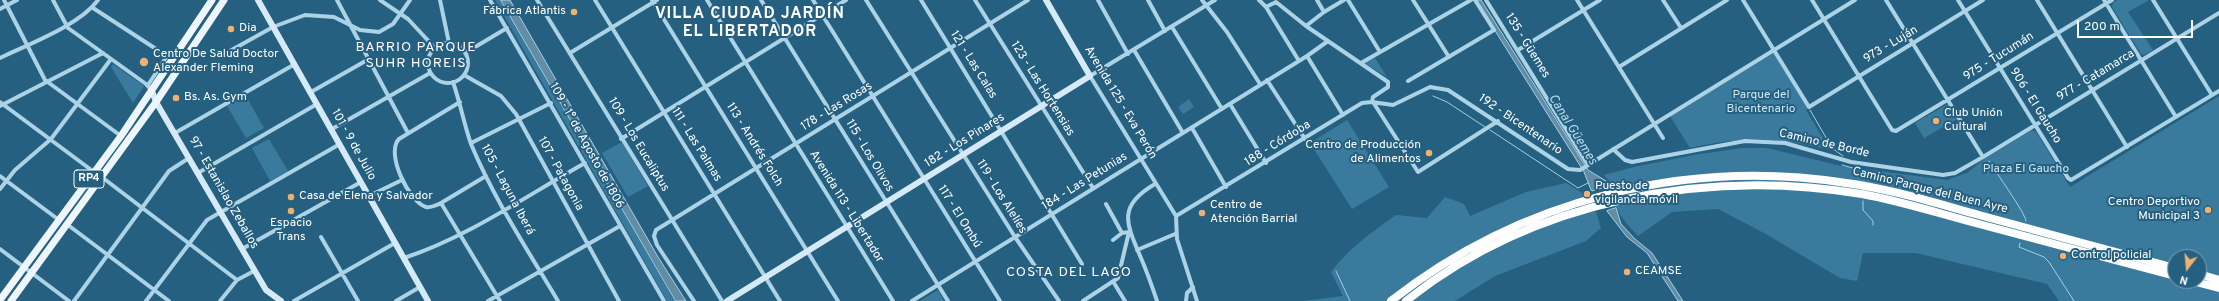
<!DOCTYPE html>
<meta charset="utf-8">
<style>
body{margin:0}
#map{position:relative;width:2219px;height:301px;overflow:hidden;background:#256080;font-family:Overpass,sans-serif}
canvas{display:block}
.north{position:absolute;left:2167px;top:249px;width:40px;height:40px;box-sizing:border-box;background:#256080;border:1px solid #7ca0b3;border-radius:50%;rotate:196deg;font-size:11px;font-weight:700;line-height:16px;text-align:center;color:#fff}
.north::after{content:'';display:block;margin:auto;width:14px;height:18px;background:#f0b070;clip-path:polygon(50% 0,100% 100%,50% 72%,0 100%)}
.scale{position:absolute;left:2077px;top:20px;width:116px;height:18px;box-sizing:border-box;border:2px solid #fff;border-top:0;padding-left:5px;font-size:12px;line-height:14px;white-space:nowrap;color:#fff;-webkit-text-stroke:3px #256080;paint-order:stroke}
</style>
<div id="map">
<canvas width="2219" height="301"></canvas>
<div class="north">N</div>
<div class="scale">200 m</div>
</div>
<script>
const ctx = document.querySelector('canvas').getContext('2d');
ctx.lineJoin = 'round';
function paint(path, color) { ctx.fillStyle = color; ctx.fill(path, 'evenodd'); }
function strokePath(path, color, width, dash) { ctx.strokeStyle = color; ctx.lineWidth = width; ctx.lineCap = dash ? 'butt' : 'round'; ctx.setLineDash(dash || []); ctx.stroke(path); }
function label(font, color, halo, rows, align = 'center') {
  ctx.font = font + ' Overpass,sans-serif'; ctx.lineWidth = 4; ctx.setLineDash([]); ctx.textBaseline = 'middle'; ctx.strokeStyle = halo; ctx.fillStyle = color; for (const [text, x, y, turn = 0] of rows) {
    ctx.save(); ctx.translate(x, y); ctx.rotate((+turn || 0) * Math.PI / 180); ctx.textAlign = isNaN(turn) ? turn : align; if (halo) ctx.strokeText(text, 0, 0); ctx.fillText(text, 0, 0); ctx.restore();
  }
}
paint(new Path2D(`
 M495,0H500L512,18L675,301H667Z
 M2117,0H2149L2128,12L2153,50L2144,55L2141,54L2112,7L2113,3Z
 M1774,53L1808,108L1806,110L1830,150C1774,137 1745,136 1690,148L1670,116Z
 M1375,58L1387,77L1364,63Z
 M113,64L144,86L133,103L111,67Z
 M246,96L264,128L246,138L227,106Z
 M2219,96V301H2059L2047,284L1916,253H1863L1857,281L1840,278L1764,233L1718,209L1672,212L1638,236C1625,222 1608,204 1612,184L1604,175L1634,167L1694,155L1742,148H1767L1841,166L1947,180L1967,173L1984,159L2032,130L2037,133L2070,187ZM2175,257H2199V281H2175Z
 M1189,99L1194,107L1183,114L1178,107Z
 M1948,104L1957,119L1924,138L1915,123Z
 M1347,120L1389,187L1352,209L1310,143Z
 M269,139L288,171L270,181L252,148Z
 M622,142L648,186L628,197L602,153Z
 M1566,183L1592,199L1601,228L1586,241L1495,276L1455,301H1302L1343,296L1331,272C1349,248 1372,232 1396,215L1427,218L1445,197L1464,204L1470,216L1526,192Z
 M938,290L944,301H920Z`), '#3a7b9d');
const water = new Path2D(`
 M501,0H510L658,257L686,301H676Z
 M1476,0H1481L1588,170L1611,184L1610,186L1592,191L1591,190L1584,172Z
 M1616,208L1621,224L1635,239L1652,253L1683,301H1678L1647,253L1627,237L1607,211Z`);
paint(water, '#648ca2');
strokePath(water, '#a0d0e7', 1);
strokePath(new Path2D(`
 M1433,96L1447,102L1485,127
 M1810,110L1832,148L1843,156
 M1490,130L1578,188L1588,183
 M1989,161C1995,171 2026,214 2026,221
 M1842,165L1860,170L1867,179
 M1863,201V210L1873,221V225
 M2020,243L2019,247L2044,257L2049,262L2074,301
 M1336,271L1350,301`), '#a0d0e7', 1);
strokePath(new Path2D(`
 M4,0L45,80L121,136
 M53,0L68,28L146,84L152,91
 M337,0L408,133
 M380,0L408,19L435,48
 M440,0L449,43
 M490,0L664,301
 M537,0L722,301
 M595,0L780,301
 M652,0L838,301
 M707,0L893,301
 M761,0L948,301
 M813,0L1000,301
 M866,0L1015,237L1059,301
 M921,0L1082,264
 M975,0L1093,188
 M1098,0L1128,54
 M1148,0L1165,31
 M1202,0L1227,32L1260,84
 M1259,0L1266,7L1299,61
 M1317,0L1324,12
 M1348,0L1380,52
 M1413,0L1449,57
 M1486,0L1588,165
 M1577,0L1663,138
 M1663,0L1681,28
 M1743,0L1809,107L1983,0
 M1812,0L1892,130L1896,131L2112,0
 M1886,0L1983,157
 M1958,0L2068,178L2071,180L2219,91
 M2037,0L2127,147
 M2104,0L2176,117
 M2153,0L2212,95
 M1266,7L1276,2L1306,26L1388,82V87L1373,97L1372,102
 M93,8L173,60
 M0,9L17,0
 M1306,26L1324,12L1344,0
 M1172,27L1222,109
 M428 63a20 20 0 1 1 40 0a20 20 0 1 1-40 0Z
 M1134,50L1183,133
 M1518,50L1600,0
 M228,52L273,27L305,15L334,17L360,30L379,32L393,24L410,0
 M465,53L507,28
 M570,53L657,0
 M1307,56L1343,115
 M0,58C29,44 80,25 98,0
 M1361,63L1471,0
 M1619,67L1727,0
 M464,75L501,96L516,114L619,301
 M1267,80L1305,139
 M1408,81L1494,30L1475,0
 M453,82C460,102 464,124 471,144C494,199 527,249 558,301
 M148,85L167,56
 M311,92L369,59
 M0,102L94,172
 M460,102L399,139C385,153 409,202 426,207C431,208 437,205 441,203L500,301
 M1373,102L1418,172L1498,121
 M1230,104L1266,163
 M0,106L103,53
 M1192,128L1226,187
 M332,129L430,73
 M175,133L295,64
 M621,139L846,0
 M471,143L551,103
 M1613,149L1625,160L1632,162L1745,141L1785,143L1851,162L1943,175L1955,173L1983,157L2219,13
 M198,173L317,104
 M0,176L59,220
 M103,178L237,280
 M1155,184C1117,206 1126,223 1141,258C1147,272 1152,286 1157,301
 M0,189L15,170L51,139L111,59
 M369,196L402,180
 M441,203L486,176
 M1106,204L1122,233L1129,232
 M1176,216L1362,103L1372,102L1393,105L1430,87L1448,90L1568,169L1580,170L1855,0
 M1176,216L1090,76L1215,0
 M1176,216L1177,239L1197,301
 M68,225L169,301
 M321,237L358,301
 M1113,240L1122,233
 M0,249L69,301
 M242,249L361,182
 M1137,250L1175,234
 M404,258C468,237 526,196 585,163
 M1114,283L1125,301
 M74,301L169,171L189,158
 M146,301L207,220L340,144
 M220,301L237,280L254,271
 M294,301L395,243
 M396,301L420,287
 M488,301L620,226
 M694,301L657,245L654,236L656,230L1028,0
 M912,301L1307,56L1328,41
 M1083,301L1118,278L1129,232
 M1186,301L1187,293L1193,287`), '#acd2e6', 4);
strokePath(new Path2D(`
 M258,0L428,301
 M152,91L156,102L266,290L281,301
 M727,301L1090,76L1046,0`), '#d5eaf6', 6);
strokePath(new Path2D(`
 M0,300L121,136L212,0
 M11,301L156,102L224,0`), '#edf6fd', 7);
strokePath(new Path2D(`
 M2199,274L2219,280
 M2192,281L2219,288
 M1391,301C1519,200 1685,158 1846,183C1891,189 1935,203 1979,215C2044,233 2110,250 2175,268
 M1406,301C1532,200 1705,168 1862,194C1901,201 1941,214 1979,224C2045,242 2110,259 2175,276`), '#fff', 8);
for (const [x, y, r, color] of [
 [574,12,4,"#f0b070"],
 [231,29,4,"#f0b070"],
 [144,62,5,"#f0b070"],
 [176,98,4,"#f0b070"],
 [1936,121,4,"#f0b070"],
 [1429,153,4,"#f0b070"],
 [1587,194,4,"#f0b070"],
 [291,197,4,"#f0b070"],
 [2208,210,4,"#f0b070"],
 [291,211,4,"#f0b070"],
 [1202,213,4,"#f0b070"],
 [2063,256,4,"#f0b070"],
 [1627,272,4,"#f0b070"]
]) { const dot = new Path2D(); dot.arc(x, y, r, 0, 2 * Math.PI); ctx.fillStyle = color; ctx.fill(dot); strokePath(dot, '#256080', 1.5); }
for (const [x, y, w] of [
 [89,179,30]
]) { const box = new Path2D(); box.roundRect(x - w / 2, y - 9, w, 18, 3); ctx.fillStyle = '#256080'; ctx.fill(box); strokePath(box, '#fff', 1); }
label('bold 11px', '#fff', null, [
 ["RP4",89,179]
]);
label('12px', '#fff', '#256080', [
 ["Fábrica Atlantis",566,12,"right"],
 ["Dia",239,29],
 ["Centro De Salud Doctor",153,55],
 ["Alexander Fleming",153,69],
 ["Bs. As. Gym",184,98],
 ["Club Unión",1944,114],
 ["Cultural",1944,128],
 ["Centro de Producción",1421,146,"right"],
 ["de Alimentos",1421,160,"right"],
 ["Puesto de",1595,187],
 ["vigilancia móvil",1595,201],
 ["Casa de Elena y Salvador",299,197],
 ["Centro Deportivo",2200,203,"right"],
 ["Municipal 3",2200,217,"right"],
 ["Centro de",1210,206],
 ["Atención Barrial",1210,220],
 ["Espacio",291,224,"center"],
 ["Trans",291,238,"center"],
 ["Control policial",2071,256],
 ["CEAMSE",1635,272]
], 'left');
label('12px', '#fff', '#256080', [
 ["973 - Luján",1891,45,-31],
 ["135 - Güemes",1527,46,58],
 ["975 - Tucumán",1999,57,-32],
 ["121 - Las Calas",973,65,58],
 ["977 - Catamarca",2096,76,-31],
 ["123 - Las Hortensias",1042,89,58],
 ["Avenida 125 - Eva Perón",1120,103,59],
 ["906 - El Gaucho",2035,106,58],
 ["178 - Las Rosas",837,107,-32],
 ["192 - Bicentenario",1520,125,34],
 ["182 - Los Pinares",965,141,-32],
 ["188 - Córdoba",1278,144,-32],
 ["Camino de Borde",1824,144,13],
 ["101 - 9 de Julio",353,145,61],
 ["109 - Los Eucaliptus",638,145,59],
 ["111 - Las Palmas",696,145,58],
 ["113 - Andrés Folch",754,145,58],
 ["109 - 1° de Agosto de 1806",586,146,61],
 ["115 - Los Olivos",869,156,59],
 ["107 - Patagonia",560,174,61],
 ["184 - Las Petunias",1085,182,-32],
 ["105 - Laguna Iberá",507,190,62],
 ["Camino Parque del Buen Ayre",1930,191,14],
 ["97 - Estanislao Zeballos",223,193,60],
 ["119 - Los Alelíes",1001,197,58],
 ["Avenida 113 - Libertador",846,207,58],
 ["117 - El Ombú",959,217,58]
]);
label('12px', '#cfe8f5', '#256080', [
 ["Parque del",1761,96],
 ["Bicentenario",1761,110],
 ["Plaza El Gaucho",2026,170]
]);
label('italic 13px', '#b7dbee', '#256080', [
 ["Canal Güemes",1572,130,58]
]);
ctx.letterSpacing = '1px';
label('14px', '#fff', '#256080', [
 ["BARRIO PARQUE",416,48],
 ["SUHR HOREIS",416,64],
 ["COSTA DEL LAGO",1069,273]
]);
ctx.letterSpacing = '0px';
ctx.letterSpacing = '1px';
label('bold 16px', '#fff', '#256080', [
 ["VILLA CIUDAD JARDÍN",750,15],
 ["EL LIBERTADOR",750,33]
]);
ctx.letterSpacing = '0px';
</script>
